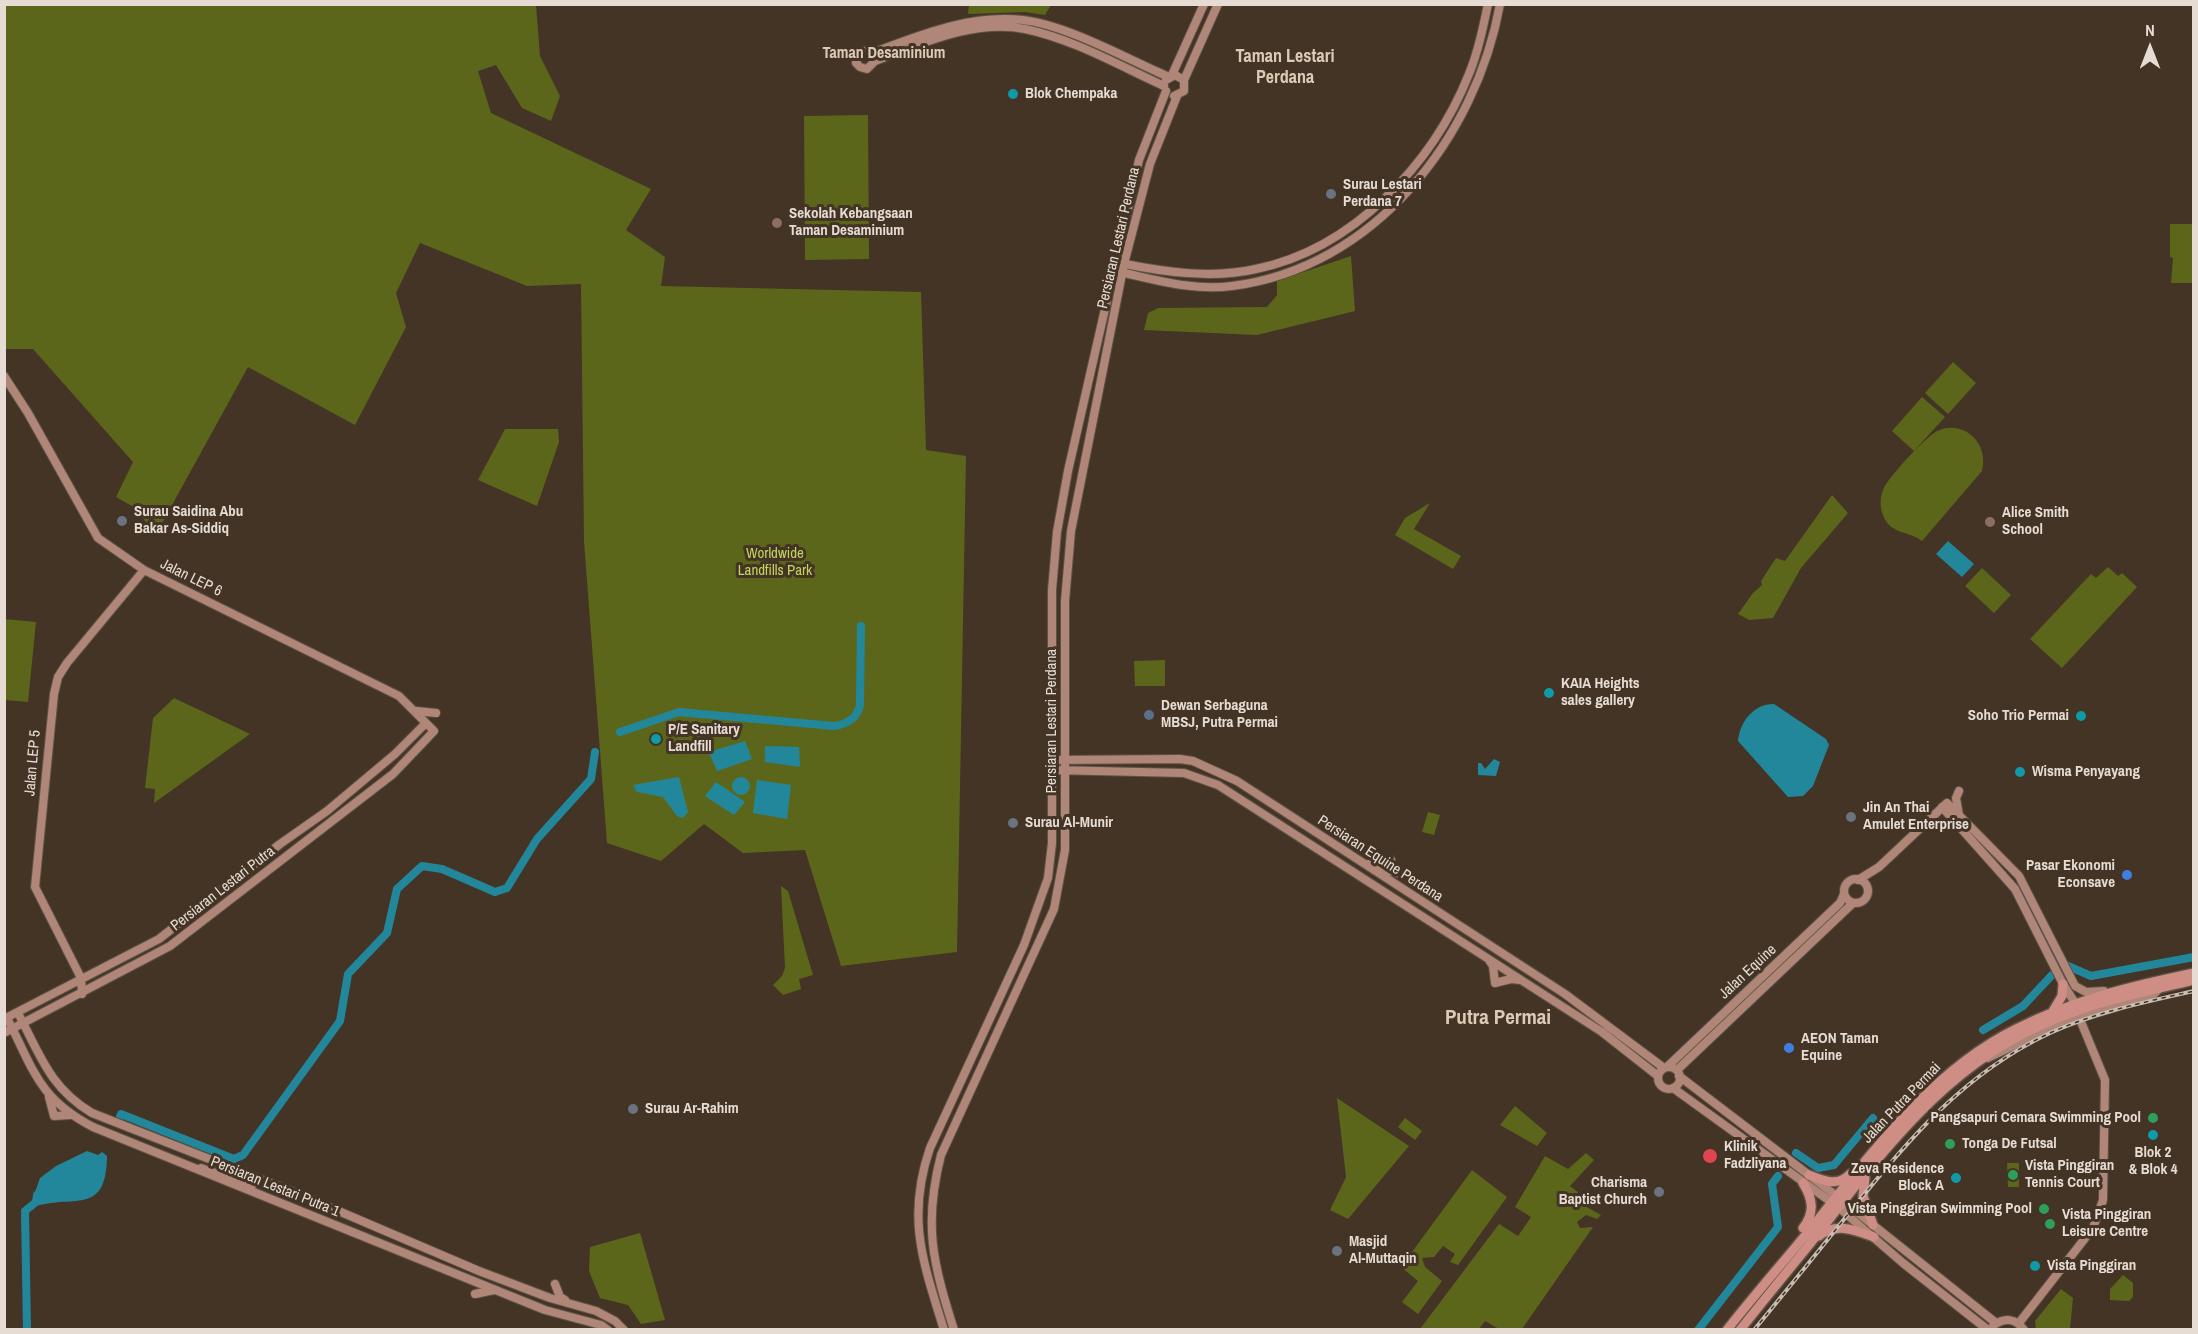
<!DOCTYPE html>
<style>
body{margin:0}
#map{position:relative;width:2198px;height:1334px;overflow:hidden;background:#433425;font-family:"Archivo Narrow",sans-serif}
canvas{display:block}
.frame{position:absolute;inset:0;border:6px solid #e6dcd3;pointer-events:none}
.north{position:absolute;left:2120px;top:18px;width:60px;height:60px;-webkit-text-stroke:4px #433425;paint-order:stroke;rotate:0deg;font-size:16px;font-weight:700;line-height:24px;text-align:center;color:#e6dcd3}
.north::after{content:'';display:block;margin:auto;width:21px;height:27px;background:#e6dcd3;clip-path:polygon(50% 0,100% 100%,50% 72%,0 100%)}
</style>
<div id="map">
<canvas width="2198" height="1334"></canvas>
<div class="frame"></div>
<div class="north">N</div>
</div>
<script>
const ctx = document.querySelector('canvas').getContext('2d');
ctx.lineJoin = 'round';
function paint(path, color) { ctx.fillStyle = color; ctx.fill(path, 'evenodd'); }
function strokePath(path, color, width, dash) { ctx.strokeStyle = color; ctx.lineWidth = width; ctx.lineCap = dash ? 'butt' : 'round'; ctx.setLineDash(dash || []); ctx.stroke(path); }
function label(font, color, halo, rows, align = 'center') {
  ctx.font = font + ' "Archivo Narrow",sans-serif'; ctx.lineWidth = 6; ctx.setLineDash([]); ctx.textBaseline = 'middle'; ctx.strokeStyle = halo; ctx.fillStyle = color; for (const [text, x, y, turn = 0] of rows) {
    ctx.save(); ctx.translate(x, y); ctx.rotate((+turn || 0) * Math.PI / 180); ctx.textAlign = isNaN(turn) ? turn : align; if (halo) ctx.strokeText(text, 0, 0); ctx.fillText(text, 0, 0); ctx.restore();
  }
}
paint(new Path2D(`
 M4,5H536L540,56L560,96L551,121L522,108L496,65L478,71L491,113L651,189L626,230L665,257L661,286L921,292L926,450L966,456L957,952L841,966L805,850L743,853L704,824L661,861L607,843L584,541L581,284L527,286L420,243L396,293L406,327L355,425L248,367L155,536L137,509L116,497L133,462L33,349H5Z
 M969,5V4L1051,5L1045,15L1025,12L968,14Z
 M868,115L869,259L805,260L804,116Z
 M2170,224H2193V283H2171L2173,258L2170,257Z
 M1351,256L1355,311L1257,335L1144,330L1148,313L1158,308L1267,307L1277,295V281Z
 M1953,362L1976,383L1948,414L1925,393Z
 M1922,397L1945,417L1914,451L1892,431Z
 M1955,428C1976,431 1987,451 1982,471L1922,541C1911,532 1894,534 1886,521C1880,512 1879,500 1883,490C1888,477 1925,438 1937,431C1943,428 1949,427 1955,428Z
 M505,429H558L559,442L537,506L478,480Z
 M1832,495L1848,513L1801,568L1773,618L1749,620L1738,614L1753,593L1762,585L1761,581L1776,558L1785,561Z
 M1430,503L1414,529L1461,556L1453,569L1395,535L1405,518Z
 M2108,567L2118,576L2122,573L2137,587L2062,668L2030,639L2091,574L2096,578Z
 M1982,568L2011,595L1994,613L1965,586Z
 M4,619L36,622L28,702L5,700Z
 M1165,660V686H1135L1134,661Z
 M174,698L250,734L154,803L155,789L145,788L153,718Z
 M1428,812L1440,815L1434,835L1422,832Z
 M781,886L788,891L813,975L799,979L801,989L783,995L773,985L782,976L785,968Z
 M1337,1098L1409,1146L1348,1219L1330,1210L1346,1177Z
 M1515,1106L1547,1133L1537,1146L1500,1125Z
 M1405,1118L1422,1131L1415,1140L1398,1127Z
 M1586,1153L1594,1160L1570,1186L1578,1192L1574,1200L1601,1215L1597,1219L1586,1215L1577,1222L1580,1228L1593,1227L1522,1329H1499L1485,1321L1479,1329H1420L1499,1224L1518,1236L1531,1217L1515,1207L1545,1156L1568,1169Z
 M2007,1163H2019V1187H2008Z
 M1472,1170L1507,1197L1458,1265L1450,1262L1455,1254L1443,1246L1434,1257L1422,1258L1425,1267L1442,1281L1418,1314L1402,1302L1418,1281L1401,1267Z
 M640,1233L665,1320L641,1324L628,1305L600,1298L589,1271L590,1247Z
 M2123,1275L2133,1283V1297L2129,1301L2110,1300V1289Z
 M2061,1289L2073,1298L2070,1329H2036L2035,1321Z`), '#5c661b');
paint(new Path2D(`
 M1948,541L1974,564L1962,577L1936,554Z
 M1774,704L1826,739L1829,745L1813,786L1803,796L1788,797L1738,741C1740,722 1753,704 1774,704Z
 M745,741L752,759L717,771L709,752Z
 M765,746L799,747L800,767L765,762Z
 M1494,759L1500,762L1496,776L1478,775V763H1481L1485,769Z
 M732 786a9 9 0 1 1 18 0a9 9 0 1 1-18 0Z
 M679,777L688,812L683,818L677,816L663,797L637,792L633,785Z
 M757,780L791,785L787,819L753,813Z
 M716,782L745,802L734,815L705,796Z
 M87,1151L98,1155L102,1152L107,1156C106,1215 77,1195 36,1206L32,1201L40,1178L56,1166Z`), '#23879c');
strokePath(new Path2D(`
 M620,732L679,712L834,726C847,724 857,719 860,705L861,626
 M2068,966L2091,976L2194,957
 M1983,1030L2023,1006L2052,975
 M120,1117L121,1114L234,1159L243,1155L340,1021L348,974L387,933L397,889L422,866L442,869L495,892L507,888L537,839L591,779L595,752
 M1796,1153L1818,1168L1834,1165L1873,1118
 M27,1330L25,1211L36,1202L37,1195
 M1698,1330L1778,1227L1772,1184L1778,1176`), '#23879c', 8);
const secondary = new Path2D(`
 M872,53C920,35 970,14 1023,20C1067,25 1127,59 1169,77
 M872,53L864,51L859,53L856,63L860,67L867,69L875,61
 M875,61C921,44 974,19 1025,29C1073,39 1120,66 1164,86
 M1172,75L1204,4
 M1166,80L1175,75L1184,80
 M1174,96L1184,91V80L1218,4
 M1120,263C1164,272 1212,279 1256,269C1353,249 1433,164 1469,74C1478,52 1483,28 1488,4
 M1120,272C1157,280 1193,291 1232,286C1374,268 1476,138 1500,4
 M4,376L28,413L98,538L144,570L399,696L434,731L393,774L170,946L4,1033
 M416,711L436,713
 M1052,760L1180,759L1193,761L1237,781L1565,994L1664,1068
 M1052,770L1184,773L1218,785L1602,1032L1658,1076
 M1959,791L1956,798L1959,815
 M1942,807L2015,889L2063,984L2075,1003
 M1368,864L1382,867L1391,860
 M1378,868L1401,874
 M1844 891a12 12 0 1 1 24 0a12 12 0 1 1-24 0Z
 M1858,880L1879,867L1947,803L2019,876L2075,986L2086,992L2104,991
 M1489,960L1493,966L1495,983L1511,979L1520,980
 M82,994L81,978L35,887L54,694L58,677L67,663L144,570
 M18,1013C40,1055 50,1088 92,1113L301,1195L479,1271L550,1298L596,1311L615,1321L624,1330
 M7,1018C34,1070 38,1098 93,1127L545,1310L601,1325L608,1330
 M4,1019L159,939L280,844L327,811L395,754L426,723
 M1988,1058L2057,1025L2152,996L2160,988
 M1667,1067L1840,903L1844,894
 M1658 1078a11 11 0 1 1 22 0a11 11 0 1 1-22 0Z
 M1677,1070L1853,903
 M1679,1076L1843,1201L1996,1323
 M1673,1088L1838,1207L1903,1263L1988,1330
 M49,1097L54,1116L70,1115
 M201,1168L252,1186
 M555,1284L560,1297L565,1300
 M475,1294L494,1290
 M2019,1323L2093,1228L2103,1200L2105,1080L2079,1017
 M1993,1326C2004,1317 2016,1318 2024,1330
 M944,1330C923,1262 906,1218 930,1148L1024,945L1048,878L1052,843V590L1057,532L1068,471L1139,160L1166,91
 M954,1330C933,1263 923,1225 941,1155L1054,909L1065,850V601L1071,531L1124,264L1150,164L1177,96`);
const primary = new Path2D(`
 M2053,1011L2062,996L2063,984
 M1809,1175C1824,1181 1838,1187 1850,1174
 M1865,1178L1863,1196L1873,1225
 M1803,1183C1813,1199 1815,1213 1803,1228
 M1819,1236C1836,1222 1855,1230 1874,1237
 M1727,1330C1756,1293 1788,1257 1817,1221C1874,1150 1933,1070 2016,1029C2073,1000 2132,986 2194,973
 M1740,1330C1763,1301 1786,1273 1809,1245C1873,1164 1937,1074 2033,1029C2084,1004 2139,993 2194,980`);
strokePath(secondary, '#5e5244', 10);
strokePath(primary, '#5e5244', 12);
strokePath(secondary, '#b08679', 8);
strokePath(primary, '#ce8d85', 9);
const rail = new Path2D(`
 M1754,1330C1786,1291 1818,1252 1849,1213C1907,1141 1964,1073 2050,1033C2096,1012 2145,1002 2194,991`);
strokePath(rail, '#c7bdb2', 4);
strokePath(rail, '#433425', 1.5, [4.5]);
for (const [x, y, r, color] of [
 [1013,94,6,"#0f9aa8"],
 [1331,194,6,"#6b7280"],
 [777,223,6,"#8d6e63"],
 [122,521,6,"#6b7280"],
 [1990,522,6,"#8d6e63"],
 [1549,693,6,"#0f9aa8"],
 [1149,715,6,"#5c6f8a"],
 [2081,716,6,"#0f9aa8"],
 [656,739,6,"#0f9aa8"],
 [2020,772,6,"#0f9aa8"],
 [1851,817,6,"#6b7280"],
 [1013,823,6,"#6b7280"],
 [2127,875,6,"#3f7fe0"],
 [1789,1048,6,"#3f7fe0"],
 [633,1109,6,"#6b7280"],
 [2153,1118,6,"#2e9e5b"],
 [2153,1135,6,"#0f9aa8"],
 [1950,1144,6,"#2e9e5b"],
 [1710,1156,8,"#e0444e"],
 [2013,1175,6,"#2e9e5b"],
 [1956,1178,6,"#0f9aa8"],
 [1659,1192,6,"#6b7280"],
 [2044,1209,6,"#2e9e5b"],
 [2050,1224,6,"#2e9e5b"],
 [1337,1251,6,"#6b7280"],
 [2035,1266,6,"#0f9aa8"]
]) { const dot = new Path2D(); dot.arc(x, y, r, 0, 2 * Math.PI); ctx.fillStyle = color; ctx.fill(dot); strokePath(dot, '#433425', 2); }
label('bold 15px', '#e6dcd3', '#433425', [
 ["Blok Chempaka",1025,94],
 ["Surau Lestari",1343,185],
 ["Perdana 7",1343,202],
 ["Sekolah Kebangsaan",789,214],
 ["Taman Desaminium",789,231],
 ["Surau Saidina Abu",134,512],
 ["Bakar As-Siddiq",134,529],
 ["Alice Smith",2002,513],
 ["School",2002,530],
 ["KAIA Heights",1561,684],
 ["sales gallery",1561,701],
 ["Dewan Serbaguna",1161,706],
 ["MBSJ, Putra Permai",1161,723],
 ["Soho Trio Permai",2069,716,"right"],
 ["P/E Sanitary",668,730],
 ["Landfill",668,747],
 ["Wisma Penyayang",2032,772],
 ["Jin An Thai",1863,808],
 ["Amulet Enterprise",1863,825],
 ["Surau Al-Munir",1025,823],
 ["Pasar Ekonomi",2115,866,"right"],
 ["Econsave",2115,883,"right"],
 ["AEON Taman",1801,1039],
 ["Equine",1801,1056],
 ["Surau Ar-Rahim",645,1109],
 ["Pangsapuri Cemara Swimming Pool",2141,1118,"right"],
 ["Tonga De Futsal",1962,1144],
 ["Klinik",1724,1147],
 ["Fadzliyana",1724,1164],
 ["Blok 2",2153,1153,"center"],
 ["& Blok 4",2153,1170,"center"],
 ["Vista Pinggiran",2025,1166],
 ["Tennis Court",2025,1183],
 ["Zeva Residence",1944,1169,"right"],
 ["Block A",1944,1186,"right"],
 ["Charisma",1647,1183,"right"],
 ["Baptist Church",1647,1200,"right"],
 ["Vista Pinggiran Swimming Pool",2032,1209,"right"],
 ["Vista Pinggiran",2062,1215],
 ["Leisure Centre",2062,1232],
 ["Masjid",1349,1242],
 ["Al-Muttaqin",1349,1259],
 ["Vista Pinggiran",2047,1266]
], 'left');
label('15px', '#e6dcd3', '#433425', [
 ["Persiaran Lestari Perdana",1119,238,-77],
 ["Jalan LEP 6",191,578,26],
 ["Persiaran Lestari Perdana",1052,721,-90],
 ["Jalan LEP 5",33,763,-85],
 ["Persiaran Equine Perdana",1380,859,33],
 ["Persiaran Lestari Putra",223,889,-38],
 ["Jalan Equine",1748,972,-43],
 ["Jalan Putra Permai",1902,1103,-46],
 ["Persiaran Lestari Putra 1",275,1187,22]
]);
label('15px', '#c2d55e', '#433425', [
 ["Worldwide",775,554],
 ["Landfills Park",775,571]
]);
label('bold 16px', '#dcc9b6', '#433425', [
 ["Taman Desaminium",884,54]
]);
label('bold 18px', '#dcc9b6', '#433425', [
 ["Taman Lestari",1285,57],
 ["Perdana",1285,78]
]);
label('bold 21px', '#dcc9b6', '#433425', [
 ["Putra Permai",1498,1018]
]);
</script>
